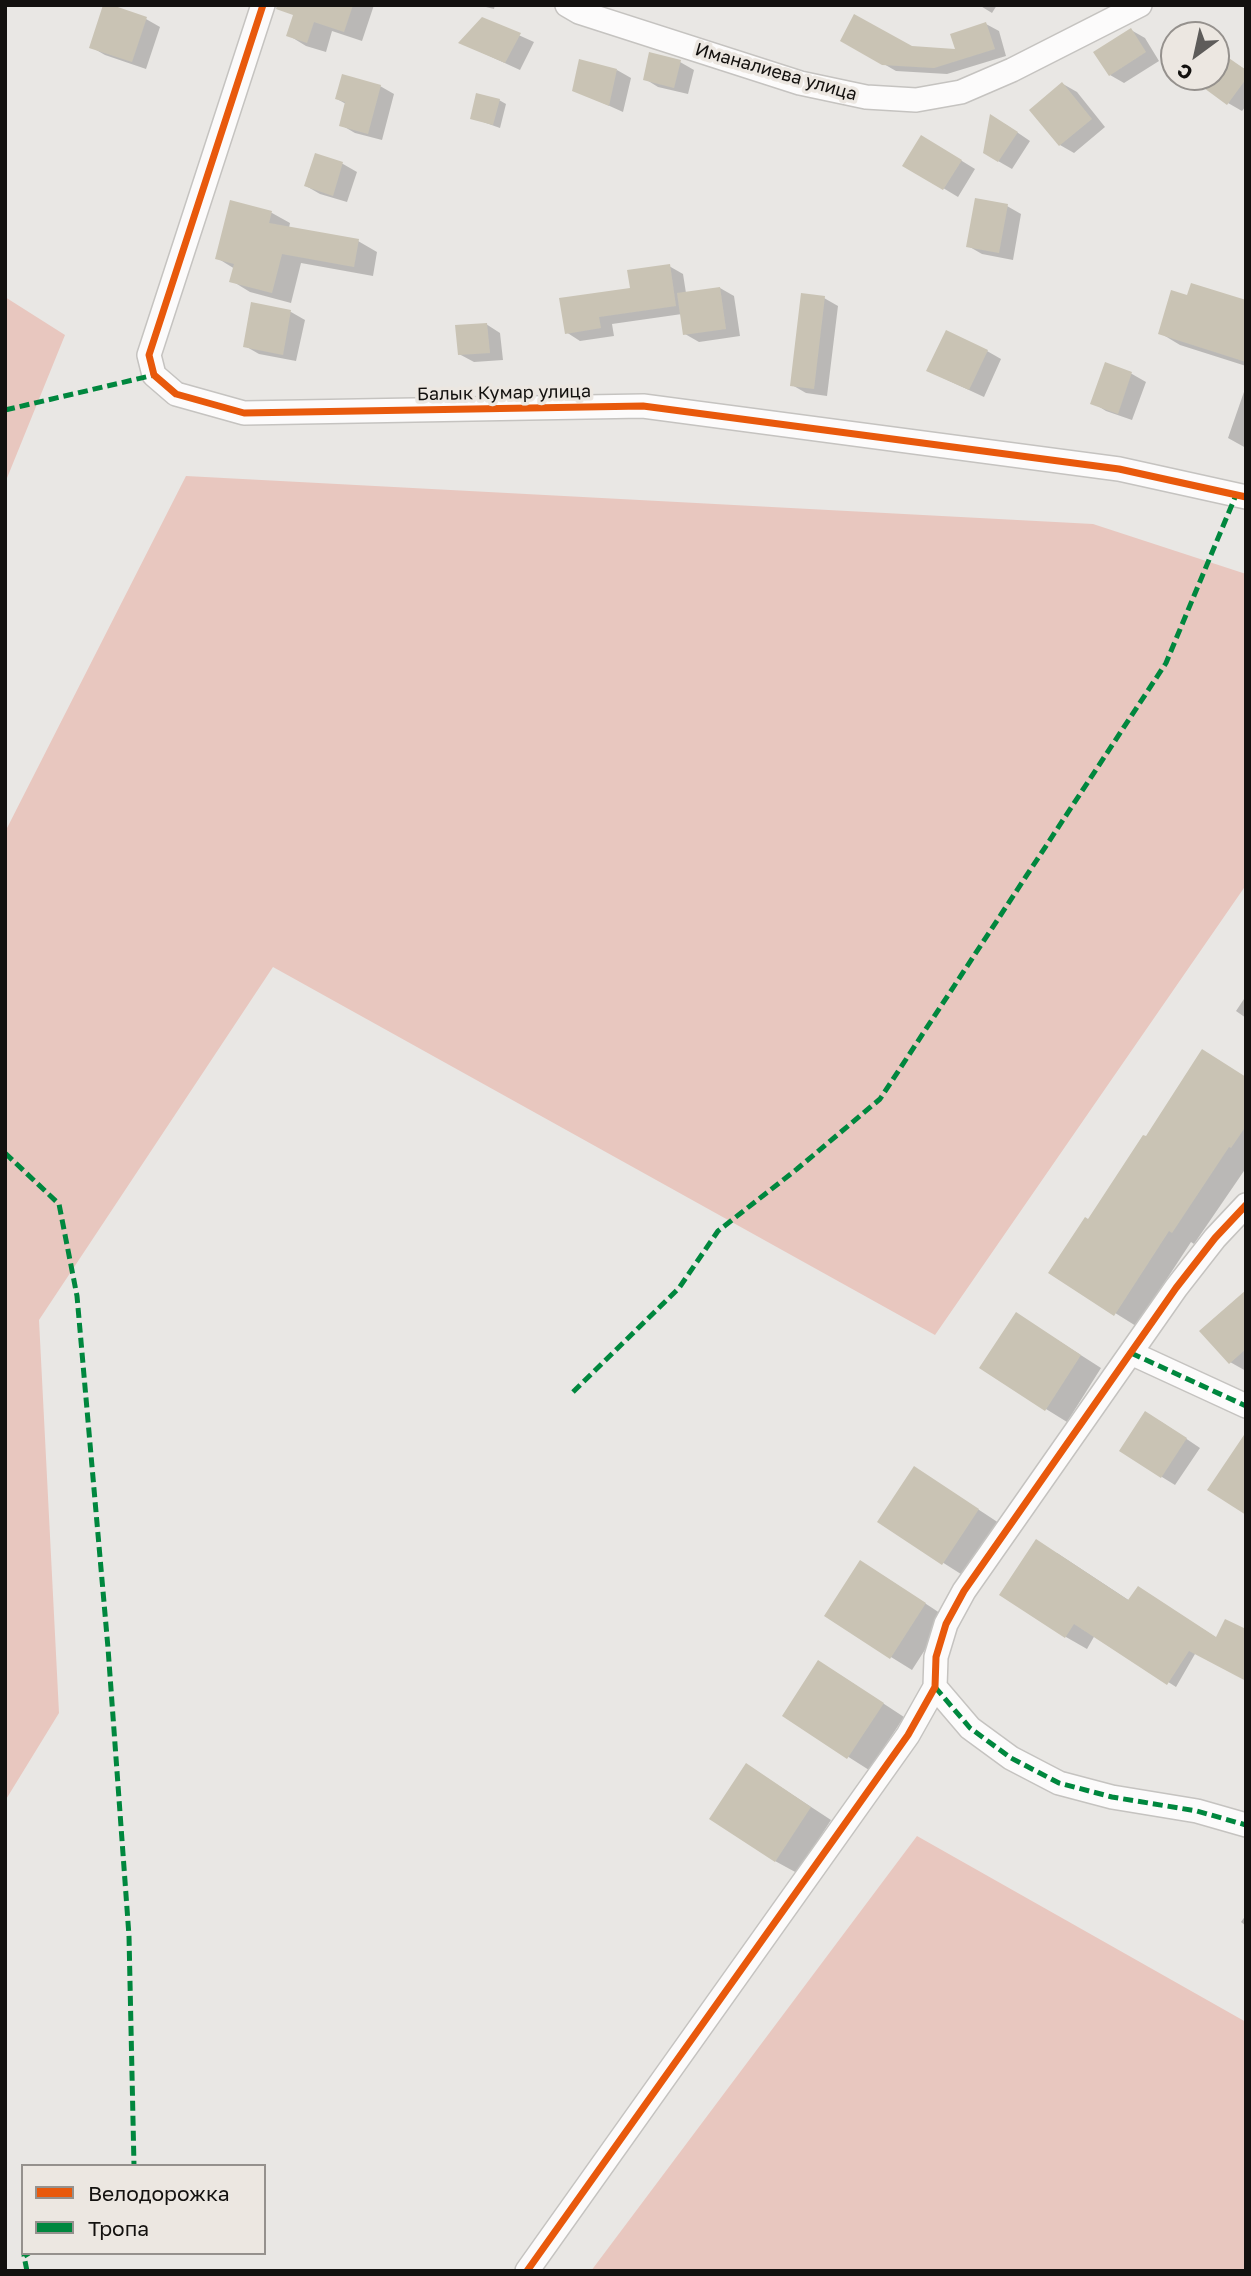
<!DOCTYPE html>
<meta charset="utf-8">
<style>
body{margin:0}
#map{position:relative;width:1251px;height:2276px;overflow:hidden;background:#e9e7e4;font-family:"Golos Text",sans-serif}
canvas{display:block}
.frame{position:absolute;inset:0;border:7px solid #13110f;pointer-events:none}
.legend{position:absolute;left:21px;top:2164px;width:245px;height:91px;box-sizing:border-box;background:#ece7e1;border:2px solid #95918d;margin:0;padding:9px 12px;list-style:none;font-size:21px;color:#13110f}
.legend li{display:flex;align-items:center;gap:14px;height:35px}
.legend b{width:35px;border:2px solid #95918d}
.north{position:absolute;left:1160px;top:21px;width:70px;height:70px;box-sizing:border-box;background:#ece7e1;border:2px solid #95918d;border-radius:50%;rotate:213deg;font-size:19px;font-weight:700;line-height:28px;text-align:center;color:#13110f}
.north::after{content:'';display:block;margin:auto;width:24px;height:32px;background:#5e5c5a;clip-path:polygon(50% 0,100% 100%,50% 72%,0 100%)}
</style>
<div id="map">
<canvas width="1251" height="2276"></canvas>
<div class="frame"></div>
<ul class="legend">
<li><b style="height:9px;background:#e8590c"></b>Велодорожка</li>
<li><b style="height:9px;background:#00873e"></b>Тропа</li>
</ul>
<div class="north">С</div>
</div>
<script>
const ctx = document.querySelector('canvas').getContext('2d');
ctx.lineJoin = 'round';
function paint(path, color) { ctx.fillStyle = color; ctx.fill(path, 'evenodd'); }
function strokePath(path, color, width, dash) { ctx.strokeStyle = color; ctx.lineWidth = width; ctx.lineCap = dash ? 'butt' : 'round'; ctx.setLineDash(dash || []); ctx.stroke(path); }
function label(font, color, halo, rows, align = 'center') {
  ctx.font = font + ' "Golos Text",sans-serif'; ctx.lineWidth = 7; ctx.setLineDash([]); ctx.textBaseline = 'middle'; ctx.strokeStyle = halo; ctx.fillStyle = color; for (const [text, x, y, turn = 0] of rows) {
    ctx.save(); ctx.translate(x, y); ctx.rotate((+turn || 0) * Math.PI / 180); ctx.textAlign = isNaN(turn) ? turn : align; if (halo) ctx.strokeText(text, 0, 0); ctx.fillText(text, 0, 0); ctx.restore();
  }
}
paint(new Path2D(`
 M5,297L65,335L5,483Z
 M186,476L1093,524L1246,574V885L935,1335L273,967L39,1320L59,1713L5,1801V832Z
 M917,1836L1246,2022V2271H591Z`), '#e8c7bf');
paint(new Path2D(`
 M298,5H374L362,41L332,31L326,52L306,46L288,35Z
 M478,5H495L494,9Z
 M979,5H997L992,13Z
 M146,19L160,27L146,69L105,55L91,47Z
 M483,19L534,42L520,70L461,43Z
 M986,24L999,31L1006,56L947,74L896,71L842,40L957,51Z
 M1131,30L1145,38L1159,61L1124,83L1110,75Z
 M1219,53L1246,70V106L1242,111L1228,103L1202,77H1216V57Z
 M680,62L694,70L688,94L658,87L645,79Z
 M617,70L631,78L623,112L574,90Z
 M1063,84L1077,92L1105,127L1074,153L1060,145Z
 M380,86L394,94L382,140L355,133L341,125L346,104L337,99Z
 M499,100L506,104L500,128L472,118Z
 M1005,124L1030,141L1012,169L998,161Z
 M936,145L975,169L958,197L905,165Z
 M316,155L343,164L357,172L347,202L320,194L306,186Z
 M231,202L272,213L290,223L289,228L358,241L377,252L373,276L301,263L291,303L250,292L232,281L235,269L217,258Z
 M1007,206L1021,214L1013,260L982,254L968,246Z
 M669,266L683,274L686,293L720,288L734,296L740,336L699,342L685,334L682,314L612,324L614,336L580,341L566,332Z
 M1189,297L1246,302V366L1180,345L1160,333Z
 M824,298L838,306L827,396L806,393L792,385Z
 M253,304L291,312L305,320L296,361L259,354L245,346Z
 M486,324L500,333L503,360L474,362L459,354Z
 M987,351L1001,359L984,397L943,378Z
 M1106,364L1132,374L1146,382L1132,420L1106,411L1093,403Z
 M1246,386V448L1228,438Z
 M1246,996V1018L1236,1011Z
 M1246,1078V1168L1194,1244L1191,1242L1136,1326L1051,1273L1146,1138Z
 M1246,1292V1371L1230,1362Z
 M1037,1327L1101,1368L1067,1422L1046,1409Z
 M1160,1421L1200,1448L1175,1485L1162,1477Z
 M935,1481L999,1523L964,1576L879,1522Z
 M1057,1553L1130,1601L1138,1588L1217,1638L1195,1654L1176,1687L1095,1635L1087,1649L1066,1637Z
 M882,1575L946,1617L912,1670L891,1657Z
 M840,1675L904,1717L869,1770L784,1716Z
 M767,1778L831,1820L797,1873L775,1861Z
 M1246,1915V1926L1241,1922Z`), '#0003');
paint(new Path2D(`
 M103,5H112L147,17L132,62L89,48Z
 M277,5H353L344,32L314,22L307,43L286,36L293,15L276,9Z
 M854,14L912,46L955,49L950,34L986,22L995,49L934,68L882,65L840,41Z
 M482,17L521,33L505,63L458,43Z
 M1131,28L1146,52L1109,76L1093,52Z
 M1216,49L1246,70V79L1227,105L1189,77H1216Z
 M649,52L681,60L674,88L643,80Z
 M579,59L617,69L609,106L572,91Z
 M342,74L381,85L368,134L339,126L345,102L335,99Z
 M1062,82L1092,119L1059,146L1029,110Z
 M476,93L500,99L493,125L470,119Z
 M990,114L1018,132L998,162L983,153Z
 M921,135L962,160L943,190L902,166Z
 M315,153L343,162L333,196L304,186Z
 M975,198L1008,204L999,253L966,247Z
 M230,200L272,211L269,223L359,239L354,267L282,254L272,293L229,282L234,264L215,259Z
 M670,264L676,306L599,317L601,328L565,334L559,298L630,288L627,270Z
 M1191,283L1246,300V362L1158,334L1171,290L1187,295Z
 M720,287L726,329L683,335L677,293Z
 M801,293L825,296L814,389L790,386Z
 M251,302L291,310L283,355L243,347Z
 M487,323L490,353L458,355L455,325Z
 M946,330L988,350L969,390L926,371Z
 M1105,362L1132,372L1118,414L1090,404Z
 M1202,1049L1246,1077V1126L1231,1148L1229,1147L1172,1233L1169,1231L1114,1316L1048,1273L1085,1217L1088,1219L1143,1135L1146,1136Z
 M1246,1290V1349L1229,1364L1199,1331Z
 M1016,1312L1081,1355L1045,1411L979,1368Z
 M1145,1411L1187,1438L1161,1478L1119,1451Z
 M1246,1432V1515L1207,1490Z
 M914,1466L979,1509L942,1565L877,1522Z
 M1036,1539L1128,1600L1138,1586L1216,1637L1225,1619L1246,1629V1681L1189,1651L1167,1685L1074,1624L1065,1638L999,1595Z
 M860,1560L926,1603L890,1659L824,1616Z
 M818,1660L884,1703L847,1759L782,1716Z
 M746,1763L811,1807L775,1862L709,1819Z`), '#c9c3b4');
const street = new Path2D(`
 M263,5L149,355L154,375L176,394L244,413L643,406L1119,469L1246,497
 M567,5L579,12L800,83L866,97L916,100L961,92L1012,70L1140,5
 M1131,1353L1246,1406
 M935,1687L970,1728L1011,1758L1059,1783L1112,1797L1197,1811L1246,1825
 M527,2271L908,1735L935,1687L936,1657L946,1624L964,1591L1176,1288L1215,1238L1246,1205`);
strokePath(street, '#c5c3c0', 26);
strokePath(street, '#fcfbfb', 23);
strokePath(new Path2D(`
 M5,410L154,375
 M5,1153L59,1204L77,1296L108,1648L129,1936L134,2166
 M1131,1353L1246,1406
 M573,1392L679,1288L718,1231L797,1169L880,1099L1166,663L1236,495
 M935,1687L970,1728L1011,1758L1059,1783L1112,1797L1197,1811L1246,1825
 M27,2271L24,2256L29,2253`), '#00873e', 5, [10, 5]);
strokePath(new Path2D(`
 M263,5L149,355L154,375L176,394L244,413L643,406L1119,469L1246,497
 M527,2271L908,1735L935,1687L936,1657L946,1624L964,1591L1176,1288L1215,1238L1246,1205`), '#e8590c', 7);
label('18px', '#13110f', '#ece7e1', [
 ["Иманалиева улица",776,72,16],
 ["Балык Кумар улица",504,393,-1]
]);
</script>
